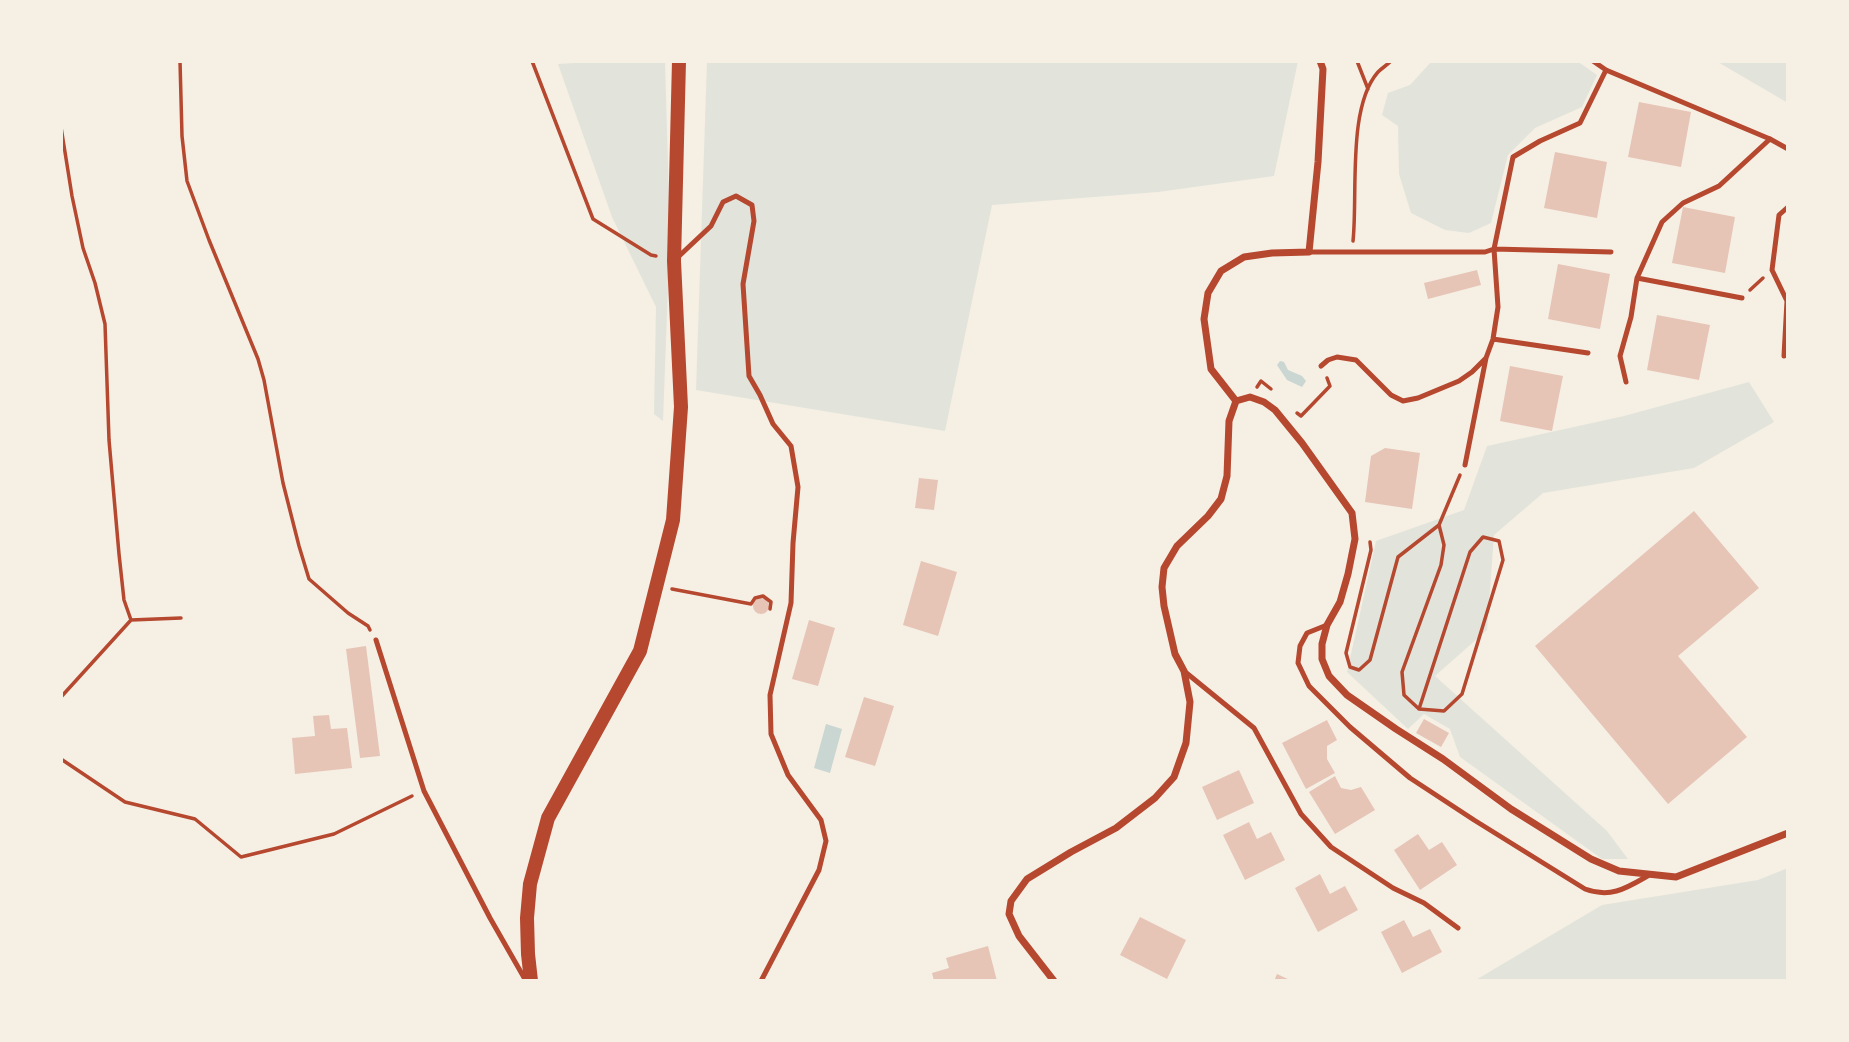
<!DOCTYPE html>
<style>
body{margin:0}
#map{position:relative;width:1849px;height:1042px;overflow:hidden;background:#f6efe4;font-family:"Fira Sans",sans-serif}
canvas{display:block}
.frame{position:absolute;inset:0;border:63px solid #f6efe4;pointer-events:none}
</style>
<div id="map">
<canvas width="1849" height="1042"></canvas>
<div class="frame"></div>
</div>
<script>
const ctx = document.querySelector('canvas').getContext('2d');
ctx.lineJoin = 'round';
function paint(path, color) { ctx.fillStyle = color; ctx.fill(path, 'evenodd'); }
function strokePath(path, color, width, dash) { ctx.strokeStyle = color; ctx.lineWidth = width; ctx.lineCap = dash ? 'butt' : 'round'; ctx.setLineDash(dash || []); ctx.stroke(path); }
paint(new Path2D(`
 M605,61H665L670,234L663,421L654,414L656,307L612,217L558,64Z
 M707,61H1298L1274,176L1158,192L992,205L945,431L696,390Z
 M1432,61H1577L1597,75L1582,107L1535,128L1508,155L1491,223L1469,233L1445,230L1411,213L1399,174L1398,126L1382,115L1388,93L1410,85Z
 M1716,61H1788V103Z
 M1749,382L1774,422L1694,468L1543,493L1494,535L1487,630L1435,676L1607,831L1628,859H1602L1460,757L1450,729L1424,714L1408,729L1347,672L1376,541L1464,510L1487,446L1624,416Z
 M1788,868V981H1474L1602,905L1758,880Z`), '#e2e4dc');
paint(new Path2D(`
 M1280,361L1284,362L1288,370L1302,376L1306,381L1302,387L1287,380L1277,365Z
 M826,724L842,729L830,773L814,768Z`), '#c9d6d2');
paint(new Path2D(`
 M1639,102L1691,112L1681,167L1628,157Z
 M1555,152L1607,162L1597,218L1544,208Z
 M1683,207L1735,217L1725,273L1672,263Z
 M1558,264L1610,274L1600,329L1548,319Z
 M1477,270L1481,285L1428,299L1424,283Z
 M1657,315L1710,325L1699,380L1647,370Z
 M1510,366L1563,376L1552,431L1500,421Z
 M1385,448L1420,453L1412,509L1365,502L1371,456Z
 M919,478L938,480L934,510L915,508Z
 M1694,511L1759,588L1678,656L1747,737L1668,804L1535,646Z
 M921,561L957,572L938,636L903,625Z
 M753 606a8 8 0 1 1 16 0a8 8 0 1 1-16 0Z
 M809,620L835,628L818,686L792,679Z
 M366,646L380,756L360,758L346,649Z
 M864,697L894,706L875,766L845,757Z
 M329,715L331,729L347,728L352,768L295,774L292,738L315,736L313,716Z
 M1424,719L1449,733L1441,747L1416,733Z
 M1327,720L1337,740L1327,746V759L1335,773L1306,789L1282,743Z
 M1239,770L1254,803L1217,820L1202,787Z
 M1335,776L1341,788L1351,790L1361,787L1375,810L1335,834L1309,792Z
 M1249,822L1257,839L1271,832L1285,860L1245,880L1223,835Z
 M1418,834L1429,850L1442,842L1457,865L1420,890L1394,850Z
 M1320,874L1330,894L1345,886L1358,910L1318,932L1295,888Z
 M1140,917L1186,940L1167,979L1120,955Z
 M1404,920L1413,937L1430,929L1442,952L1402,973L1381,932Z
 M988,946L997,981H934L932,973L949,968L946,958Z
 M1277,974L1292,981H1274Z`), '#e6c5b7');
strokePath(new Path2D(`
 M180,61L182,136L187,181L209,240L258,359L264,380L283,483L299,546L309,579L348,613L368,626L370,630
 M532,61L593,219L651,255L656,256
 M1357,61L1368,89
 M61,127L72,196L83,248L95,283L105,324L109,440L119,554L124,600L131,620
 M1353,241C1358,195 1347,107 1378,72C1382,68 1387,65 1391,61
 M1750,290L1763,278
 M1257,387L1261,381L1271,389
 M1297,413L1301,416L1330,386L1327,378
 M1370,542L1371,550L1346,653L1350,667L1359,670L1370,660L1398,557L1439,525L1460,475
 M672,589L751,604L755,598L763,596L771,602L770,609
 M61,697L131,620L181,618
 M1419,709L1470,552L1483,537L1499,541L1503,560L1462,694L1444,711L1419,709L1404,695L1402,672L1441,565L1444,545L1439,525
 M61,759L125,802L195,819L241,857L334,834L412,796`), '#b5482f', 3.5);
strokePath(new Path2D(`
 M1593,61L1606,70L1770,139L1788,149
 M1309,252H1485L1494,249L1611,252
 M677,258L711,226L723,202L736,196L752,205L754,221L743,284L749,376L760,395L773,424L791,446L798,487L793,543L791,603L770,695L771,734L788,775L821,820L826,841L819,870L761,981
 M1637,278L1742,298
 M1493,339L1588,353
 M1784,356L1787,301L1772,270L1779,215L1788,207
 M1321,366L1328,360L1337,357L1356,360L1391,395L1403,401L1418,398L1459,381L1472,372L1486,358
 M1626,382L1620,356L1631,317L1637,278L1662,222L1683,203L1719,186L1770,139
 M1465,465L1486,358L1493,339L1498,307L1494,249L1513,157L1540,141L1580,123L1606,70
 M1327,625L1307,633L1300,646L1298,663L1309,686L1350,727L1410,778L1474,820L1585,889C1612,899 1628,887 1651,874
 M376,640L424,791L490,918L526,981
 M1184,671L1254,728L1301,814L1331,847L1393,888L1424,903L1458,928`), '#b5482f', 5);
strokePath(new Path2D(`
 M1236,401L1211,369L1204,319L1208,293L1221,271L1244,257L1272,253L1309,252L1318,162L1323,69L1320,61
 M1054,981L1019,936L1009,914L1011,901L1027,879L1071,852L1116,828L1155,798L1174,777L1186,743L1190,702L1184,671L1175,654L1164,606L1162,587L1164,568L1177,546L1208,516L1221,499L1227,476L1229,421L1236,401L1250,397L1264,402L1275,410L1302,443L1352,513L1355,539L1348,574L1340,602L1327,625L1322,644V659L1329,676L1347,695L1396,729L1443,759L1511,809L1591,859L1619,871L1676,877L1788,833`), '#b5482f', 7);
strokePath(new Path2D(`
 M531,981L528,954L527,918L530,884L548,818L640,651L673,520L681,407L674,261L679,61`), '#b5482f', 14);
</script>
